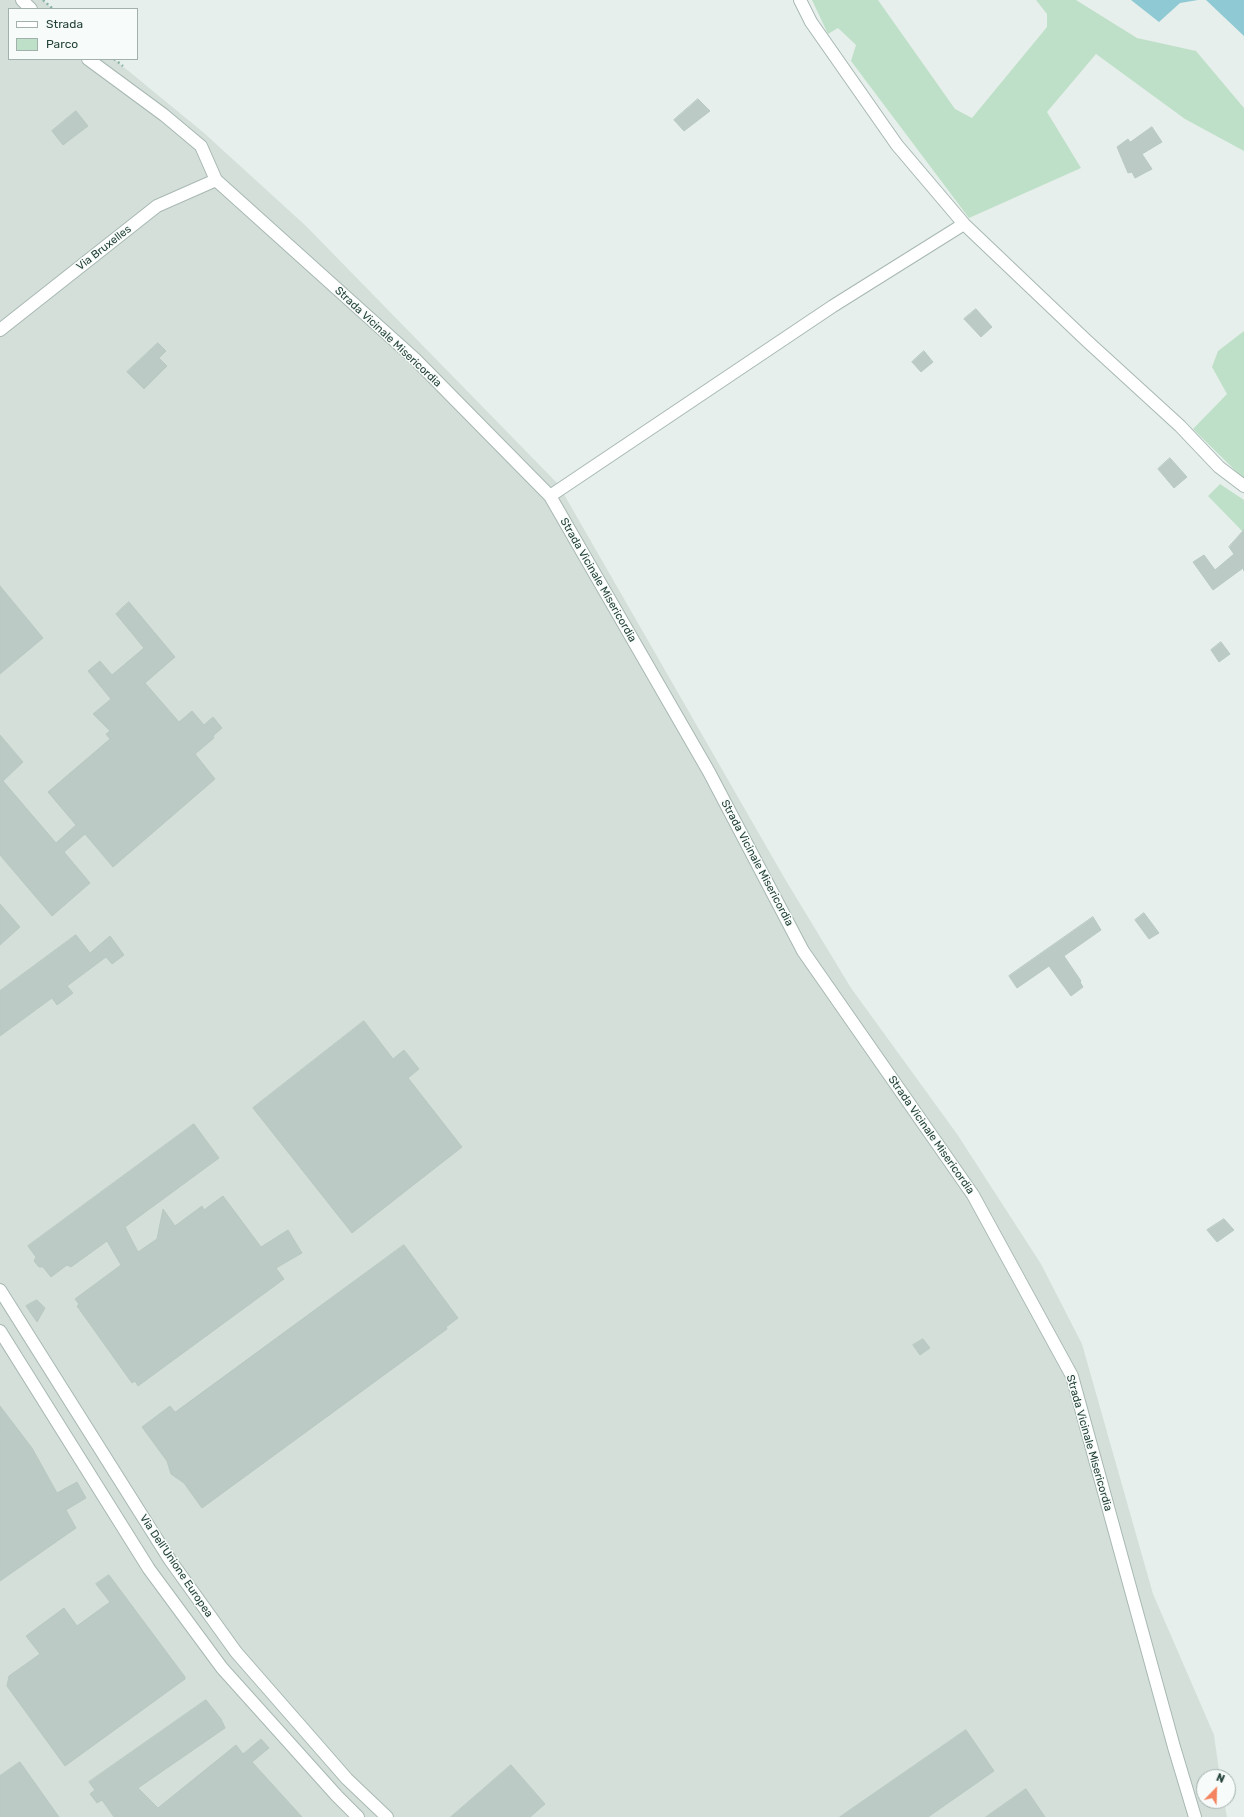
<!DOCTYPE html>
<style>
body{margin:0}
#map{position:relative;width:1244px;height:1817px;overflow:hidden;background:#e6efeb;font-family:Rubik,sans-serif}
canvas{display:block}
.legend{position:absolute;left:8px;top:8px;width:130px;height:52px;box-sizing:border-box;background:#f7fbf9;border:1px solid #a3b1ad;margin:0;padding:5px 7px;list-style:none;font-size:12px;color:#24423a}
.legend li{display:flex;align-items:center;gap:8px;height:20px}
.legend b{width:20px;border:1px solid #a3b1ad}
.north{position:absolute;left:1196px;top:1769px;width:40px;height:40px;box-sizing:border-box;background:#f7fbf9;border:1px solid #a3b1ad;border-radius:50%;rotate:23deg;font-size:11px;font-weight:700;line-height:16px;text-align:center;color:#24423a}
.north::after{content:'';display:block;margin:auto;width:14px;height:18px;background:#f4845f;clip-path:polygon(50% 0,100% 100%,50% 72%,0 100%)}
</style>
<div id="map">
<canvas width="1244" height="1817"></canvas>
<ul class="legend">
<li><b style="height:5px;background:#fff"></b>Strada</li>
<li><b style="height:11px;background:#bfe0c8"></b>Parco</li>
</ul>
<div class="north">N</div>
</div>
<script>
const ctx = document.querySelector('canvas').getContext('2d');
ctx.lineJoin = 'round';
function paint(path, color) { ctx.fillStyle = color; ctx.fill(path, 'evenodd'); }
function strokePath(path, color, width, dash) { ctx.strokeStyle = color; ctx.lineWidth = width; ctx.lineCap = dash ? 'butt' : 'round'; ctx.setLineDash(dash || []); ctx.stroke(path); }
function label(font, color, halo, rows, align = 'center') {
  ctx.font = font + ' Rubik,sans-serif'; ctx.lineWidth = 3; ctx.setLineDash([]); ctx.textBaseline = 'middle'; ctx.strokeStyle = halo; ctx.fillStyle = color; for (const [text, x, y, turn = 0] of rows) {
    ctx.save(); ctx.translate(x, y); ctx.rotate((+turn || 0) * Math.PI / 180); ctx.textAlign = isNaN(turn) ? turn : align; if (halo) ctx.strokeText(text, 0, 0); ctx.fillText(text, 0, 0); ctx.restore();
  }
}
paint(new Path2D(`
 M0,0H43L53,9H9V59H114L204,133L306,226L558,484L785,879L851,988L957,1134L1041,1264L1082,1344L1153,1594L1214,1735L1220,1777H1204V1801H1224L1227,1817H0Z`), '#d4dfda');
paint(new Path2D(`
 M812,0H878L955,109L972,118L1047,27V14L1036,0H1076L1137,38L1196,51L1244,108V151L1185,119L1096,54L1047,112L1081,168L969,218L851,61L856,45L838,28L828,34Z
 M1244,331V479L1193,429L1227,394L1212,367L1218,351Z
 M1220,484L1244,500V533L1208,496Z`), '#bfe0c8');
paint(new Path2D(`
 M1131,0H1198L1180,3L1159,22Z
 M1206,0H1244V36Z`), '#8ec9d4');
const building = new Path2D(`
 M698,99L710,111L684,131L674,120Z
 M76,111L88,126L63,145L52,131Z
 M1152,127L1162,142L1142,154L1152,169L1135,178L1132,172L1128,173L1117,147L1128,139L1130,142Z
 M976,309L992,327L981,337L964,319Z
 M158,343L166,351L159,358L167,366L144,389L127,372Z
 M924,351L933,362L921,372L912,362Z
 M1170,458L1187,477L1174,488L1158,469Z
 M1244,530V571L1243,568L1213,590L1193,562L1204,555L1215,570L1234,554L1229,547Z
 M0,586L43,638L0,674Z
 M129,602L175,657L145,683L179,722L192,711L204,725L213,717L222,728L213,736L214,738L195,754L215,779L113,867L85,834L64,852L90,883L52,916L0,855V735L23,762L3,781L56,843L76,825L48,792L110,739L106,734L110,731L93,714L111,699L88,671L100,661L112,675L144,648L116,614Z
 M1221,642L1230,654L1219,662L1211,650Z
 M0,904L20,927L0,945Z
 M1144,913L1159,933L1149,939L1135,920Z
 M1093,917L1101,930L1064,956L1081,981L1080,982L1083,987L1071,996L1049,966L1017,988L1009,976Z
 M76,935L90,953L110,936L124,955L112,964L106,957L67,986L73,993L57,1005L52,998L0,1036V991Z
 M364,1021L393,1059L404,1050L419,1069L408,1078L462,1147L352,1233L253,1108Z
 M194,1124L219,1158L125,1227L138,1252L157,1239L163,1209L175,1226L202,1206L204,1210L223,1196L261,1247L288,1230L302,1253L276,1268L284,1279L138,1386L135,1381L132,1383L77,1306L79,1304L75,1299L121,1265L107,1241L71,1267L67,1265L51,1277L43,1267H39L34,1261L36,1257L28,1246Z
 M1224,1219L1234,1230L1217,1242L1207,1230Z
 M404,1245L458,1318L446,1327L447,1329L202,1508L184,1483L171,1474L167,1461L142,1427L170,1406L175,1412Z
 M37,1300L45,1308L37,1322L26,1306Z
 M923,1339L930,1348L920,1355L913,1345Z
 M0,1406L32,1448L57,1493L77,1482L86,1498L66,1510L76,1528L0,1581Z
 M109,1575L185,1677V1679L65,1766L7,1686L9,1676L40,1654L26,1636L64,1608L77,1626L110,1602L96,1584Z
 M206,1700L221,1719L225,1728L138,1788L158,1808L236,1745L243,1754L261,1739L269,1748L252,1762L302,1817H114L102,1800L97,1803L90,1794L95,1790L89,1782Z
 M966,1730L994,1771L928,1817H840Z
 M20,1762L59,1817H0V1776Z
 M511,1765L545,1804L530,1817H451Z
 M1026,1789L1045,1817H986Z`);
paint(building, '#bbcac4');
strokePath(building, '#b8c9c2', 1);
const street = new Path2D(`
 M22,0L31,9
 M800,0L811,22L897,145L964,224L1087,341L1180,426L1219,467L1244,486
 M88,59L164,115L201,146L216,180L415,359L550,496L709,772L803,951L973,1195L1072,1376L1174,1747L1195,1817
 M0,330L157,206L216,180
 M550,496L833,306L964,224
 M0,1290L170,1560L236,1652L347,1779L387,1817
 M0,1331L149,1569L222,1668L337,1796L358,1817`);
strokePath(street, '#a8b8b2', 14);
strokePath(new Path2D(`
 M43,0L53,9
 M114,59L123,66`), '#86b3a5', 2.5, [2, 3]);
strokePath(street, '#fff', 12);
label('11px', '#24423a', '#f7fbf9', [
 ["Via Bruxelles",104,248,-38],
 ["Strada Vicinale Misericordia",388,337,43],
 ["Strada Vicinale Misericordia",598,580,60],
 ["Strada Vicinale Misericordia",757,863,62],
 ["Strada Vicinale Misericordia",931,1135,55],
 ["Strada Vicinale Misericordia",1089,1443,74],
 ["Via Dell'Unione Europea",176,1566,56]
]);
</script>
